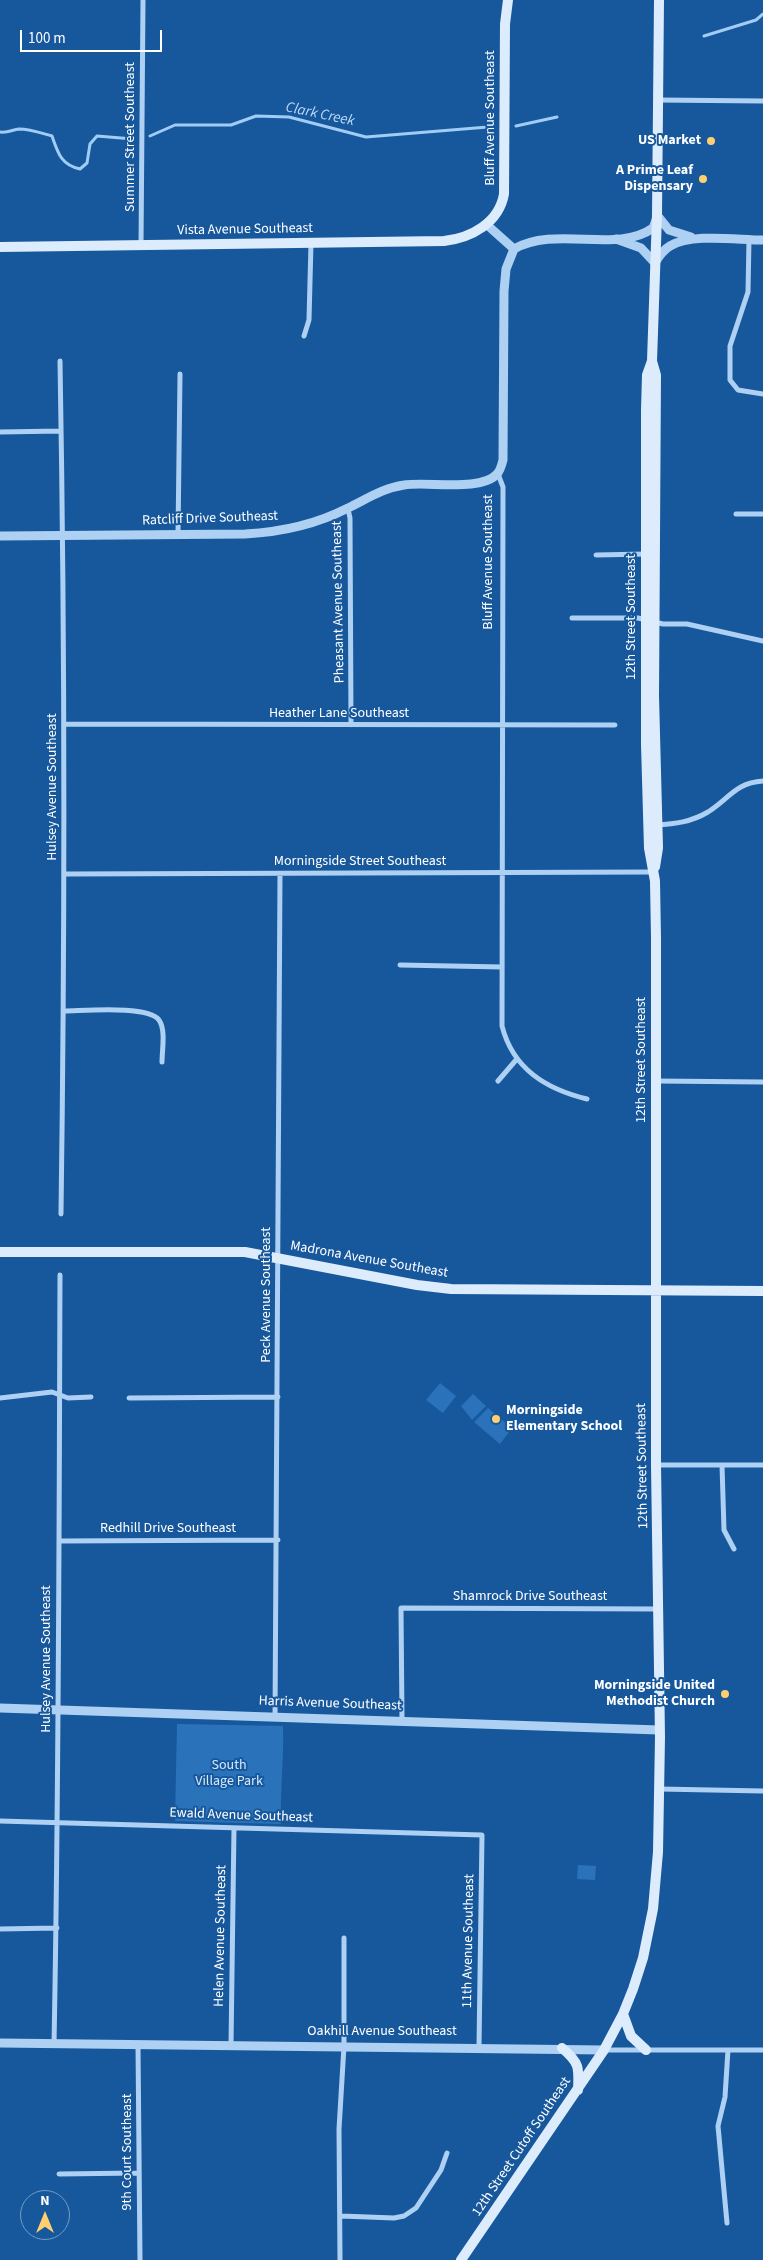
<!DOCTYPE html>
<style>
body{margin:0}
#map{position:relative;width:763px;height:2260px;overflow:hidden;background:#17589d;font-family:"Source Sans 3",sans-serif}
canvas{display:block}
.north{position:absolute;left:20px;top:2190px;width:50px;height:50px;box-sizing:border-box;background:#17589d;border:1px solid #749bc4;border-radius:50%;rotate:0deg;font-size:14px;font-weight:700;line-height:20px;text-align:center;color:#fff}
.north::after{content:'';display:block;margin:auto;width:18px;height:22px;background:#ffcf70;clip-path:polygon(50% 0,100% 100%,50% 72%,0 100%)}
.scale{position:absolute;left:20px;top:30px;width:142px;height:22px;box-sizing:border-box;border:2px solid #fff;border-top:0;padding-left:6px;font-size:15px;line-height:18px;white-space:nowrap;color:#fff;-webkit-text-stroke:4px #17589d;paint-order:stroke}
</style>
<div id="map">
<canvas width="763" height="2260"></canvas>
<div class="north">N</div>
<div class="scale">100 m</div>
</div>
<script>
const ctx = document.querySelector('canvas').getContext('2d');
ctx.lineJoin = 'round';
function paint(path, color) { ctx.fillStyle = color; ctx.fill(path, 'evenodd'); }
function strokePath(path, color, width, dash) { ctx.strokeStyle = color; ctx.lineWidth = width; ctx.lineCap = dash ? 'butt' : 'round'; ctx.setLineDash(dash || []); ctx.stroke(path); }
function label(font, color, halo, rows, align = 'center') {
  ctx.font = font + ' "Source Sans 3",sans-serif'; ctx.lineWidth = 4; ctx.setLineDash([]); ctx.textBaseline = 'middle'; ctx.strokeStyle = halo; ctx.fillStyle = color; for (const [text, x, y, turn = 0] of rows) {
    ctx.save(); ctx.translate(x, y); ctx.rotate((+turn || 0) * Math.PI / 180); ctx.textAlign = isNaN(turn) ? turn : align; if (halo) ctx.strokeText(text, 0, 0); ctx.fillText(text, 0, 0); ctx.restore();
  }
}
paint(new Path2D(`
 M440,1383L456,1396L443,1413L426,1400Z
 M473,1394L486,1406L472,1420L461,1406Z
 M488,1408L512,1428L500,1444L474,1422Z
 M177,1724L283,1726C284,1759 280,1791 281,1824L175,1821Z
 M578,1865L596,1866L595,1880L577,1879Z`), '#2a73bb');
strokePath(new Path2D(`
 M704,36L756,20L763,14
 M516,126L557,117
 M0,132C8,133 12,130 19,129C30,129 41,133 52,136C58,153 61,165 80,169L87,163L90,144L97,136L133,139
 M150,136L175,125H231L256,116L289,117L366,137L488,127`), '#a1ccf5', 3);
strokePath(new Path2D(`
 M658,100L763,101
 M749,240L748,292L730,346V380L738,390L763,394
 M141,245L143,0
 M304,336L309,320L311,243
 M60,361C65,645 65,929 61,1214
 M0,432L61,431
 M498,474L503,487L502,1026C513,1069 546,1089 587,1099
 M348,509L350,518L351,725
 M736,514H763
 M178,535L180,374
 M596,555L646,554
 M572,618H638L663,624H687L763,641
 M64,724L615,725
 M656,825C675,824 691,822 708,812C730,798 735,783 763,781
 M65,874L654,872
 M400,965L502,967
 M64,1011C83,1011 148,1005 159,1020C166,1030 162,1050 162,1062
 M498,1081L516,1060
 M656,1081L763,1082
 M0,1398L52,1392L68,1398L91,1397
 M129,1398L278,1397
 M656,1465H763
 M722,1465L724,1530L734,1549
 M59,1541L278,1540
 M275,1717L280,874
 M402,1720L401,1608L658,1609
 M659,1789L763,1791
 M0,1821L482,1835L479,2047
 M0,1929L57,1928
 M54,2044C59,1788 59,1531 60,1275
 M138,2045L140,2260
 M231,2045L234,1828
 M605,2050H763
 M59,2174L138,2173
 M341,2216L394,2218L404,2216L416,2208L441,2170L447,2153
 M727,2223L718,2126L725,2097L728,2050
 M340,2260L339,2129L344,2046V1938`), '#aed0f3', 5);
strokePath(new Path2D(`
 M657,215L669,230L691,237
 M486,224L514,249
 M616,239L641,248L655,263C659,256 663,250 670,246C692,233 737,240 763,240
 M514,249C556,225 617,254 653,228L656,220
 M0,536L245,534C282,532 315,525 348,508C367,499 383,488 404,485C427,481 481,492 497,474C500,471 502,464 503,460L504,291L506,269L514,249
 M0,1708L659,1730
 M0,2043L604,2050`), '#aed0f3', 9);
strokePath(new Path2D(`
 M0,247L444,241C471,238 499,223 504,194L505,24L508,0
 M652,361L656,375L654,696L658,848L655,867
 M0,1252H245L417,1285L451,1289L763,1291
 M623,2014L631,2036L646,2050
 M562,2048C580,2063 579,2068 578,2090
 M461,2260L604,2050L623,2014L633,1989L643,1958L653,1909L658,1852L660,1737L656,1465V938L655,881L649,848L646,744V410L647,375L652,361L657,215L659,0`), '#ddecfc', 10);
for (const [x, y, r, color] of [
 [711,141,5,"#ffcf70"],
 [703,179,5,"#ffcf70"],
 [496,1419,5,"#ffcf70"],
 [725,1694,5,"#ffcf70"]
]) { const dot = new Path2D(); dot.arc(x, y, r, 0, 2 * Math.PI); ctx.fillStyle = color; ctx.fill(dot); strokePath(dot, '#17589d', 2); }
label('14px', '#fff', '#17589d', [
 ["Bluff Avenue Southeast",491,118,-90],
 ["Summer Street Southeast",131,137,-90],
 ["Vista Avenue Southeast",245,230,-1],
 ["Ratcliff Drive Southeast",210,519,-2],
 ["Bluff Avenue Southeast",489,562,-90],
 ["Pheasant Avenue Southeast",339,602,-91],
 ["12th Street Southeast",632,617,-90],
 ["Heather Lane Southeast",339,714],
 ["Hulsey Avenue Southeast",53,787,-90],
 ["Morningside Street Southeast",360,862],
 ["12th Street Southeast",642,1060,-90],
 ["Madrona Avenue Southeast",369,1260,10],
 ["Peck Avenue Southeast",267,1295,-90],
 ["12th Street Southeast",643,1466,-91],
 ["Redhill Drive Southeast",168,1529],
 ["Shamrock Drive Southeast",530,1597],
 ["Hulsey Avenue Southeast",47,1659,-90],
 ["Harris Avenue Southeast",330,1704,2],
 ["Ewald Avenue Southeast",241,1816,2],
 ["Helen Avenue Southeast",221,1936,-89],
 ["11th Avenue Southeast",469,1941,-89],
 ["Oakhill Avenue Southeast",382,2032],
 ["12th Street Cutoff Southeast",522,2147,-56],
 ["9th Court Southeast",128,2152,-90]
]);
label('bold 14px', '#fff', '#17589d', [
 ["US Market",701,141],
 ["A Prime Leaf",693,171],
 ["Dispensary",693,187],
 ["Morningside",506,1411,"left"],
 ["Elementary School",506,1427,"left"],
 ["Morningside United",715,1686],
 ["Methodist Church",715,1702]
], 'right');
label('14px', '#d6e9fd', '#17589d', [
 ["South",229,1766],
 ["Village Park",229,1782]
]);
label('italic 15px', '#bbdaf9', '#17589d', [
 ["Clark Creek",320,115,12]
]);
</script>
